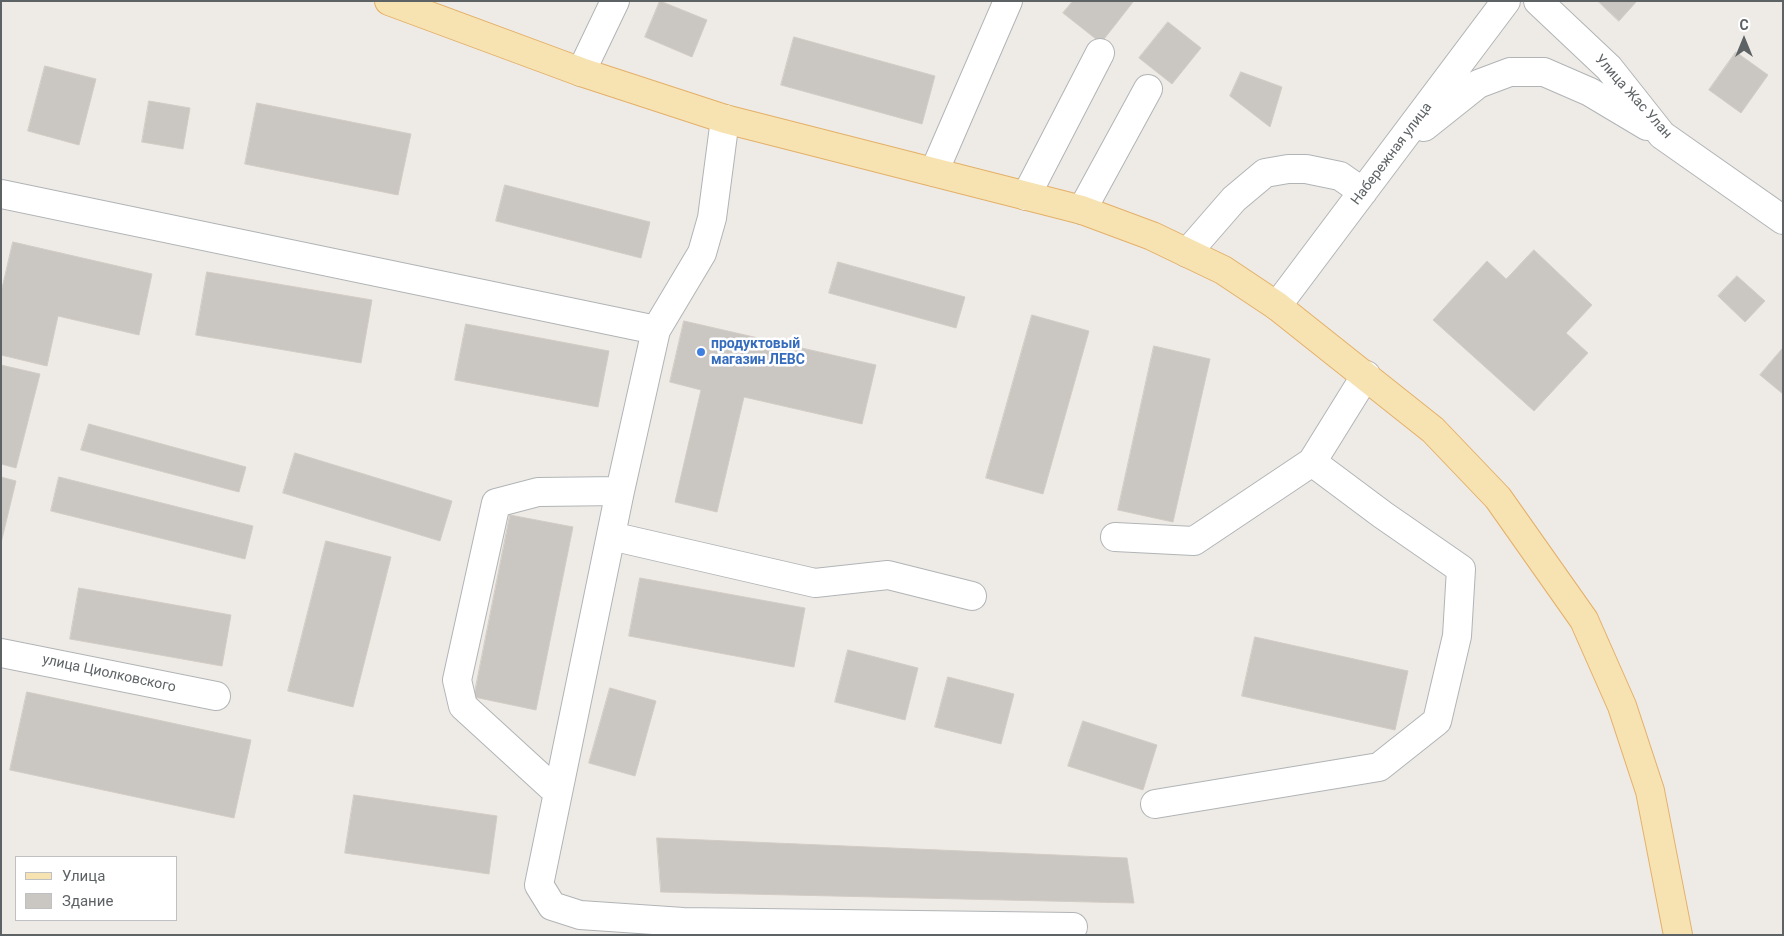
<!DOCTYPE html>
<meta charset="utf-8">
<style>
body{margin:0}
#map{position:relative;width:1784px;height:936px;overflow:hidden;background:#eeebe6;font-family:Roboto,sans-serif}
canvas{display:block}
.frame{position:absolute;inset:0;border:2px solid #5d6264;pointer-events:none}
.legend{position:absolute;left:15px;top:856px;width:162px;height:65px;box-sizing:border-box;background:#fff;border:1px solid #bec0c1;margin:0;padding:6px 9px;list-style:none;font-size:15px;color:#5d6264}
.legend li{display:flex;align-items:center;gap:10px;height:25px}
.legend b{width:25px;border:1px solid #bec0c1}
.north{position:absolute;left:1719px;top:15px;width:50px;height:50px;-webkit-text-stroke:4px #fff;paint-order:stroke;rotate:0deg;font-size:14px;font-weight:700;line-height:20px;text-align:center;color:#5d6264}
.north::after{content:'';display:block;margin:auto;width:18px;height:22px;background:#5d6264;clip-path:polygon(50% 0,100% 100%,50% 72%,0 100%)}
</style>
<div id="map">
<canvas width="1784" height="936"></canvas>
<div class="frame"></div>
<ul class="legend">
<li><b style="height:6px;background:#f7e2b1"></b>Улица</li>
<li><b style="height:14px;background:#cac6c2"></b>Здание</li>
</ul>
<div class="north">С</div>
</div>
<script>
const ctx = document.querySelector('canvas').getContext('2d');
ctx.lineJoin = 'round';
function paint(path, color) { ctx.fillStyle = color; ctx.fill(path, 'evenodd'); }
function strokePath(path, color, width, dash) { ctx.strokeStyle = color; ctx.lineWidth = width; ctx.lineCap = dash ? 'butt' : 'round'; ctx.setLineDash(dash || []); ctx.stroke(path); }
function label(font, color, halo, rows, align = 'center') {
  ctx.font = font + ' Roboto,sans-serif'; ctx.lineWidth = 5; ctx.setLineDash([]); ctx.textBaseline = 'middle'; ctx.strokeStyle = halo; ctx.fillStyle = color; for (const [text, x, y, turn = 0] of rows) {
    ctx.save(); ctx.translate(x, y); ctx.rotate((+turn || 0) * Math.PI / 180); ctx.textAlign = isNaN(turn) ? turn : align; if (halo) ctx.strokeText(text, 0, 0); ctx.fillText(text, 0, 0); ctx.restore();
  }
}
const building = new Path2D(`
 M660,1L707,20L692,57L645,37Z
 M1073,1H1133V2L1101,43L1063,13Z
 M1598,1H1637L1619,21Z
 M1168,22L1201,48L1172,84L1139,58Z
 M794,37L935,76L922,124L781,85Z
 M1736,52L1768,75L1741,113L1709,90Z
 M45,66L96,79L79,145L28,131Z
 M1241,72L1282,87L1270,127L1230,96Z
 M149,101L190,108L183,149L142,142Z
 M257,103L411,134L398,195L245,164Z
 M505,185L650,222L641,258L496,221Z
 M13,242L152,274L139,335L58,316L47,366L1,355V293Z
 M1534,250L1592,305L1566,333L1588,353L1534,411L1433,320L1487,261L1506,279Z
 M838,262L965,297L956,328L829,293Z
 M207,272L372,300L361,363L196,335Z
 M1737,276L1765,301L1745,322L1718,296Z
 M1032,315L1089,331L1043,494L986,478Z
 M684,321L876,365L862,424L744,397L717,512L675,502L701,390L670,382Z
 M466,324L609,351L598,407L455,380Z
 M1154,346L1210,359L1173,522L1118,510Z
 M1783,348V394L1760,375Z
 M1,365L40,374L16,468L1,464Z
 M89,424L246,467L239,492L81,450Z
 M295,453L452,501L440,541L283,493Z
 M1,477L16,481L1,543Z
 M59,477L253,526L245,559L51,511Z
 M510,515L573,527L536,710L474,697Z
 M326,541L391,557L353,707L288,691Z
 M640,578L805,608L794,667L629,636Z
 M79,588L231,615L222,666L70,639Z
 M1255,637L1408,671L1395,730L1242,696Z
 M848,650L918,668L905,720L835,702Z
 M948,677L1014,694L1001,744L935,727Z
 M610,688L656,701L635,776L589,763Z
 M27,692L251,740L234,818L10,770Z
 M1083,721L1157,745L1143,790L1068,766Z
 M354,795L497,816L489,874L345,853Z
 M657,838L1127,858L1134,903L661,892Z`);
paint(building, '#cac6c2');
strokePath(building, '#d2ccc4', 1);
const minor = new Path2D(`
 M1538,1L1609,68L1662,135L1783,220
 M581,72L615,1
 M725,119L712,218L702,253L656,330L620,491L539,885L552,906L580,915L683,922L1073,927
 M1424,127L1478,84L1510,72H1544L1590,92L1647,126
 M934,172L1008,1
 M1,194L656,330
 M1026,196L1100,53
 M1082,210L1148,89
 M1187,253L1234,199L1265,173L1288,169H1306L1340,176L1363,192
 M1277,306L1506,1
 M611,536L815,583L888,575L972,596
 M1115,537L1194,541L1312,462L1366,375
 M1,653L216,696
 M557,792L463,706L457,680L496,503L538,492L620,491
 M1155,804L1379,767L1437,721L1457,636L1461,569L1383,515L1312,462`);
const major = new Path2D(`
 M389,1L581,72L725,119L1082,210L1152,236L1223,270L1277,306L1433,430L1498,498L1584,620L1622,706L1650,791L1678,935`);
strokePath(minor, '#b1b4b6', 30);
strokePath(major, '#e4b069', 30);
strokePath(minor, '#fff', 28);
strokePath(major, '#f7e2b1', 28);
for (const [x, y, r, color] of [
 [701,352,5,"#3f7fe0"]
]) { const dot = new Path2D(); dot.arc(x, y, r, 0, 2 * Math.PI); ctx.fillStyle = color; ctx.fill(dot); strokePath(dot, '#fff', 2); }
label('14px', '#5d6264', '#fff', [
 ["Улица Жас Улан",1633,97,48],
 ["Набережная улица",1392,154,-53],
 ["улица Циолковского",109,674,12]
]);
label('bold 14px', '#366cbe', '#fff', [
 ["продуктовый",711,344],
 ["магазин ЛЕВС",711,360]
], 'left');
</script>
